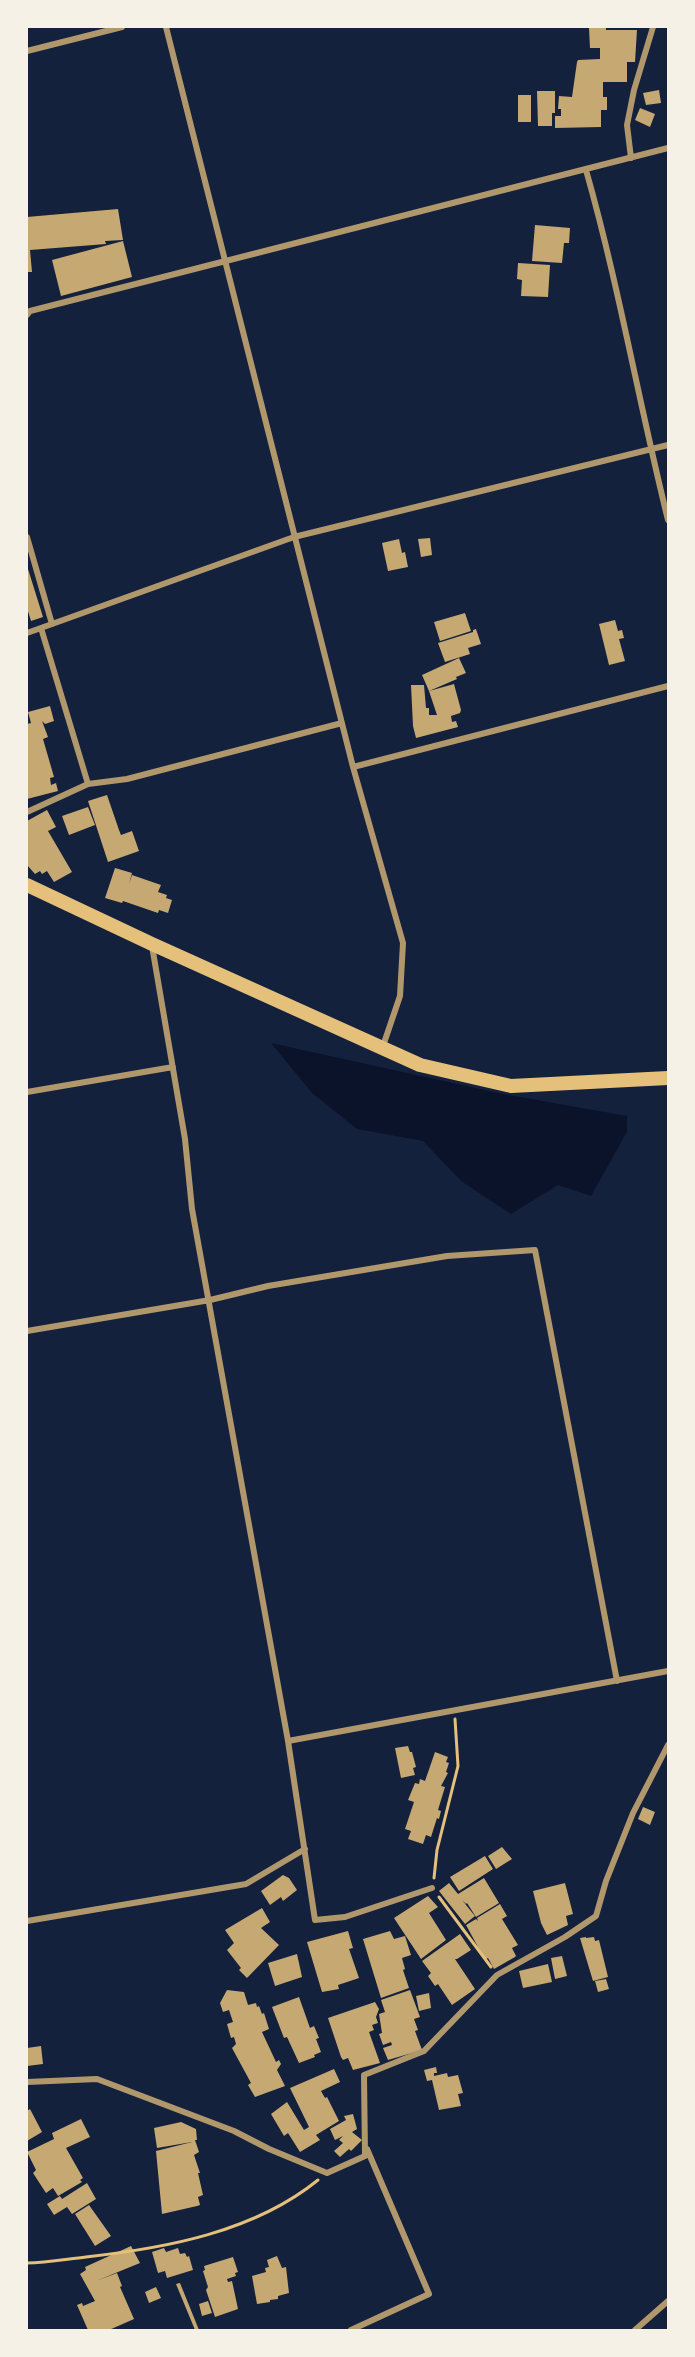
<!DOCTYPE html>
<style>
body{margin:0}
#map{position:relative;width:695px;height:2357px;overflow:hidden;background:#14213d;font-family:Helvetica,sans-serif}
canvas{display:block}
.frame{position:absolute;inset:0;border:28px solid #f6f1e7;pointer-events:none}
</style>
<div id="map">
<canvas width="695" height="2357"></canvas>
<div class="frame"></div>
</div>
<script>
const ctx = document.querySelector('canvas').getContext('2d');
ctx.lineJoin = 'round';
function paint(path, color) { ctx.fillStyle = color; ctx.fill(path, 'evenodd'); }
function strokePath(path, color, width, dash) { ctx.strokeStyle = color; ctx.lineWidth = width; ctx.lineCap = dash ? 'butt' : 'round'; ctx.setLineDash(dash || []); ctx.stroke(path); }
paint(new Path2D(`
 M271,1043L503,1094L627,1116V1132L591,1196L558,1185L511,1214L461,1181L423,1141L357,1129L312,1093Z`), '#0b132b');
paint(new Path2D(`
 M589,28H606V30H637L635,62H627V82H603V97H607V110H601V127L555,128V116H561V109H558L559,96L572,97L577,62L578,60L600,59V48H590Z
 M659,90L661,103L646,105L643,93Z
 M537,91H555V113H552V126H538Z
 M518,95H531V122H518Z
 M640,108L655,114L650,127L635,120Z
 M118,209L123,240L105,241L106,244L30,250L32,272H27V217Z
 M535,225L570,228L569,243H564L562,263L532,261Z
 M123,241L132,277L61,296L52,260Z
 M518,263L550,265L548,297L521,296L522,280L517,279Z
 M430,538L432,555L421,557L418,539Z
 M399,539L402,553L405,552L408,567L388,571L382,543Z
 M28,569L43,617L31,621L27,608Z
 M465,613L471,631L440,641L434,622Z
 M615,620L618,631L622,630L624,638L619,639L625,661L609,665L599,624Z
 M476,629L481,644L468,648L470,654L445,662L438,643L473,632V630Z
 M459,658L466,673L456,677L457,679L429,691L422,675Z
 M454,684L461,710L460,713L451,716L452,722L456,721L458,727L416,738L413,726L411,685H424L426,708H429V715H437L429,691Z
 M50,706L54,721L45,724L42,721L48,737L43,739L54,777L50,778L51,785L56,783L58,791L27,799V724L31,723L28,712Z
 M107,795L119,830L121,835L132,831L139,851L108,862L88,801Z
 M88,807L95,825L69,835L62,816Z
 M47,810L56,827L48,831L72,872L54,882L47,871L42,874L40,871L35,874L27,865V821Z
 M115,868L132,873L129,884L132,875L161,885L158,892L167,895L166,898L172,900L168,913L159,910L158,913L123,901L122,903L105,898Z
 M408,1746L410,1752H412L416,1767L413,1768L415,1775L401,1778L395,1748Z
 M435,1752L448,1757L446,1762L449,1763L446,1772L448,1773L441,1786L445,1787L438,1810L441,1811L439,1819L437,1818L431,1837L426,1835L423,1844L408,1839L411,1831L405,1829L414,1802L408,1800L415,1783L419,1784L420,1779L425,1781Z
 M643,1807L655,1812L650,1825L638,1819Z
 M502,1847L512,1859L496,1869L488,1856Z
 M485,1856L493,1869L459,1891L450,1877Z
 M283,1875L289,1878L297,1890L283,1901L281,1897L270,1905L261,1891Z
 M484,1878L499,1903L476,1917L467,1903L466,1904L462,1900L475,1916L465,1924L439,1891L449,1883L458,1894Z
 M565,1883L573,1914L566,1916L568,1925L547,1935L541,1923L533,1891Z
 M428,1896L438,1907L429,1913L446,1940L421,1959L394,1918Z
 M500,1904L507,1916L502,1919L518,1945L512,1948L516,1956L515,1957L494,1969L488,1958L485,1960L466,1925L476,1919L478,1921L477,1918Z
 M262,1908L270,1922L261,1928L279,1945L247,1978L239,1970L241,1968L227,1950L234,1943L225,1930Z
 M348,1931L353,1948L349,1949L359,1978L338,1985L339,1989L322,1992L307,1942Z
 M390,1931L394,1939L405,1936L411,1955L402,1958L405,1969L403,1970L409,1988L381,1998L363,1939Z
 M460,1934L471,1950L457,1959H455L475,1989L452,2005L438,1984L435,1986L428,1976L431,1973L422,1961Z
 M586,1937V1938L594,1937L595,1941L599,1940L608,1977L593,1981L580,1938Z
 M297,1954L302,1977L275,1986L268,1963Z
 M562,1956L567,1976L555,1979L551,1958Z
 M548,1964L552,1982L523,1988L519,1971Z
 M606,1979L609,1989L598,1992L595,1981Z
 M227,1990L244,1992L248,2005L256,2003L257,2007L259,2006L262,2014L264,2013L269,2029L262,2032L276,2062L279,2060L281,2064L277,2070L285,2086L255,2097L248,2085L251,2083L232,2048L236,2044L234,2037L231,2038L227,2024L233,2022L229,2010L223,2012L220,2003Z
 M410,1990L420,2017L414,2019L418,2030L415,2031L422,2050L388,2060L383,2048L392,2045L391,2042L383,2045L379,2034L382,2033L379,2014L385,2012L381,2000Z
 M429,1993L431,2008L419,2011L416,1996Z
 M299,1997L310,2028L314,2026L319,2038L316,2039L321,2052L314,2055L315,2057L299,2063L287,2037L284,2038L272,2007Z
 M375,2002L379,2009L376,2017L378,2023L372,2025L374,2030L369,2032L380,2063L353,2070L348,2058L343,2060L341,2057L328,2018Z
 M41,2046L43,2064L27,2066V2048Z
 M436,2067L437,2073H434V2076L447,2073L448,2077L458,2075L463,2093L458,2094L461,2106L439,2110L432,2080L427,2081L424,2070Z
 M334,2069L340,2082L321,2091L325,2098L327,2097L339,2121L316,2135L320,2140L300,2152L288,2133L284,2136L271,2114L287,2102L304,2130L309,2127L290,2088Z
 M30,2109L42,2132L27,2141V2111Z
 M353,2114L357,2129L352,2132L362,2140L351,2151L349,2149L340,2157L334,2151L343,2143L339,2140L343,2136L335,2140L330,2129L346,2120L344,2116Z
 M81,2119L90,2137L66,2148L83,2178L80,2180L82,2182L58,2196L53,2188L46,2193L33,2173L36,2170L27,2152L54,2139L52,2133Z
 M181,2122L196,2129L197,2140H195L199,2152L194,2155L200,2173H198L203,2195L198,2197L200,2205L197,2206L162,2214L156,2151L192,2142L157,2148L154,2128Z
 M87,2183L96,2199L72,2214L67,2207L54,2215L47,2204L60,2196L62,2199Z
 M89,2205L111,2236L95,2246L75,2214Z
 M131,2246L140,2263L96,2281L117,2273L122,2286L120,2287L134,2319L109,2330H88L77,2305L82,2303L83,2306L95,2301L80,2274L86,2270L85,2267Z
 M164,2248L166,2252L178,2248L180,2254L185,2253L187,2257L189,2256L193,2270L167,2278L165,2271L158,2273L152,2252Z
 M277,2256L282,2268L286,2267L289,2293L278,2296V2299L270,2300V2302L257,2304L252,2276L266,2272L265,2268L269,2267L267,2260Z
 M233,2257L238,2272L235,2273L236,2276L227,2279L228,2282L232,2281L238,2309L215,2317L206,2290L208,2287L203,2271L205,2270L204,2266Z
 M180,2283L199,2330H195L176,2284Z
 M156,2287L161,2298L149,2303L145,2292Z
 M208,2301L212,2313L202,2316L199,2304Z`), '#c6a872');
strokePath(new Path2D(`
 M434,1878L437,1850L458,1766L455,1719
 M439,1897L491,1967
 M27,2263C47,2263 67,2259 86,2257C166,2248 254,2232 318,2180`), '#e5c07b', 3);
strokePath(new Path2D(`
 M166,27L353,767L403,943L400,996L382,1049
 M27,51L122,27
 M631,158L627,125L634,90L653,27
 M586,170C619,286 639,404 668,520
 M27,315L30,311L668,148
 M27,537L52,624
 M41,628L88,784
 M27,633L294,537L668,445
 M353,767L668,686
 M27,812L88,784L127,779L342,723
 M152,946L185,1139L192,1209L288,1741L315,1920L345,1917L432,1888
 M27,1092L173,1067
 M27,1331L210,1300L268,1286L447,1256L535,1250L617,1681
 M288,1741L668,1671
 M27,1921L246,1884L305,1849
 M27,2082L97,2079L234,2131L269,2149L327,2173L365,2156L364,2075L424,2051L497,1975L565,1937L596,1916L606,1881L633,1813L668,1745
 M351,2330L429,2294L367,2149
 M635,2330L668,2301`), '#b1986c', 6);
strokePath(new Path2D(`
 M27,885L152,944L420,1065L511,1086L668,1078`), '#e5c07b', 14);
</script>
